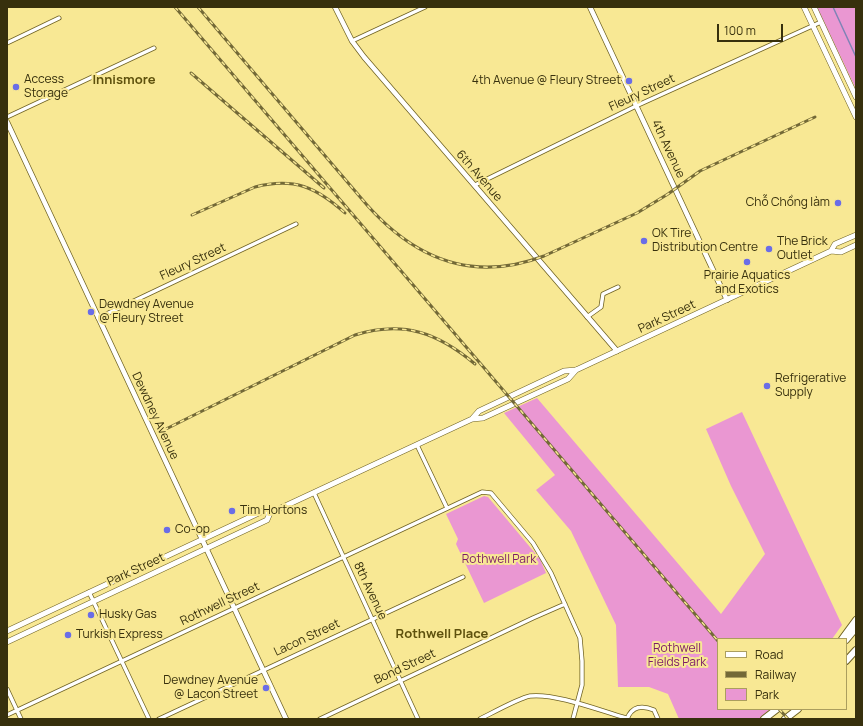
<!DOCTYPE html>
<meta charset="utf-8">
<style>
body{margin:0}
#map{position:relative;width:863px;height:726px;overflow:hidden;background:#f8e894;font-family:Manrope,sans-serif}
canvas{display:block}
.frame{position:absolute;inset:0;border:8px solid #37300d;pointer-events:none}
.legend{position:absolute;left:717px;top:638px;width:130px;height:72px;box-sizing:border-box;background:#f8e894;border:1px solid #ab9e5e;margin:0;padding:5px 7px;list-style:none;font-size:12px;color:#37300d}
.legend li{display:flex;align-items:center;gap:8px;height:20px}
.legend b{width:20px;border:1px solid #ab9e5e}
.scale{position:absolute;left:717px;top:24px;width:66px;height:18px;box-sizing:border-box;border:2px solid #37300d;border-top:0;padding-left:5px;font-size:12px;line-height:14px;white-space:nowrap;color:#37300d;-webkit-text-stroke:3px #f8e894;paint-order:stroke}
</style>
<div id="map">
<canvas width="863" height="726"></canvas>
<div class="frame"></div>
<ul class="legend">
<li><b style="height:5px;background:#fff"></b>Road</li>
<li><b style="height:5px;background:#736937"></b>Railway</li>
<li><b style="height:11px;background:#ea97d2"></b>Park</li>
</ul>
<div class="scale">100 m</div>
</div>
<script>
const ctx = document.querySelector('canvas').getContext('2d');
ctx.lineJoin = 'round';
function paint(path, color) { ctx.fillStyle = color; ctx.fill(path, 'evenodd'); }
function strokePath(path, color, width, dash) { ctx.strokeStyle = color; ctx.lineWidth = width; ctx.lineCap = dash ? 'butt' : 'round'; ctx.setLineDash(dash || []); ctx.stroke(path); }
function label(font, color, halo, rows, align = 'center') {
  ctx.font = font + ' Manrope,sans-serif'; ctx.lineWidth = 4; ctx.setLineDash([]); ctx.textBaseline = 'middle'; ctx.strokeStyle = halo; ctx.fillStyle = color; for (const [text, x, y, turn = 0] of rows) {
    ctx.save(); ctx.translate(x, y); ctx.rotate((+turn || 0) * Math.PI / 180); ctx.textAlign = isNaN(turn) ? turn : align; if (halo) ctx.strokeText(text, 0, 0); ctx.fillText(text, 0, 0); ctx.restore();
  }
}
paint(new Path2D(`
 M817,7H856V89Z
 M537,398L721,614L765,554L731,486L706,429L742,412L842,625L832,639H718V709H770L759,719H679L668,694L649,687H618L616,625L571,531L536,490L555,475L504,413Z
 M484,496L488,497L540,559L546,573L484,603L456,544L458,539L446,514Z`), '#ea97d2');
strokePath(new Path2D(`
 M833,7L856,57`), '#7f84b6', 1.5);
const minor = new Path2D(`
 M352,41L425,7
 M7,43L59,18
 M7,117L154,48
 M475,185L636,106L821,22
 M587,317L601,307L603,294L618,287
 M98,318L296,224
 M417,445L447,508
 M314,493L418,719
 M89,592L149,719
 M7,689L21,719
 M7,715L482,492L491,493L533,543L551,573L580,638L582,661V685L573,719
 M159,719L463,577
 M320,719L533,618L565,604
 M480,719C492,713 519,698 530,696C556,693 601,711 626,718
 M627,719C632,706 642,705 654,710L658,719`);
const tertiary = new Path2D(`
 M335,7L352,41L364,57L617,351
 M590,7L727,300
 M7,122L286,719`);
const secondary = new Path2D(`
 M804,7L856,117
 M814,7L856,97
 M831,251L835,244L856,235
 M472,419L479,411L564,371L576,370L831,251L841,252L856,245
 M7,631L263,511L270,513L472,419L483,418L568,379L576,370
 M7,642L267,520L270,513`);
const motorway = new Path2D(`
 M842,639L856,620
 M846,640L856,628
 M846,661L856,650
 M764,719L777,709
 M785,719L798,709`);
strokePath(minor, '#6f6223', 5);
strokePath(tertiary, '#6f6223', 6);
strokePath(secondary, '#6f6223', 6);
strokePath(motorway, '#6f6223', 8);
strokePath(minor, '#fff', 3.5);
strokePath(tertiary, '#fff', 4.5);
strokePath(secondary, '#fff', 5);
strokePath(motorway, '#fff', 6);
const rail = new Path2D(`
 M175,7L718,641
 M198,7L367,205C415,259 473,283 544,256L637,213L668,194L700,171L815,117
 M191,73L324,188
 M192,215L255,187C294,177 316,187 345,213
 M164,430L355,335C404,320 438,333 475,364
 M779,709L788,719`);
strokePath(rail, '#736937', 3);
strokePath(rail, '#f8e894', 1.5, [4.5]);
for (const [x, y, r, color] of [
 [629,81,4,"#6a6de7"],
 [16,87,4,"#6a6de7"],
 [838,203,4,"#6a6de7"],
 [644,241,4,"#6a6de7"],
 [769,249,4,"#6a6de7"],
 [747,262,4,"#6a6de7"],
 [91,312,4,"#6a6de7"],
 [767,386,4,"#6a6de7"],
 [232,511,4,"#6a6de7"],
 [167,530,4,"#6a6de7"],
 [91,615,4,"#6a6de7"],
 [68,635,4,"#6a6de7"],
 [266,688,4,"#6a6de7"]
]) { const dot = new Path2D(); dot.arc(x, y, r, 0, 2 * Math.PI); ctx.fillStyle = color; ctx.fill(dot); strokePath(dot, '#f8e894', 1.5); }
label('12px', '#37300d', '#f8e894', [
 ["Access",24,80],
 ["Storage",24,94],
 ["4th Avenue @ Fleury Street",621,81,"right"],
 ["Chỗ Chồng làm",830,203,"right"],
 ["OK Tire",652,234],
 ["Distribution Centre",652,248],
 ["The Brick",777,242],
 ["Outlet",777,256],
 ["Prairie Aquatics",747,276,"center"],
 ["and Exotics",747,290,"center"],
 ["Dewdney Avenue",99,305],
 ["@ Fleury Street",99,319],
 ["Refrigerative",775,379],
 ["Supply",775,393],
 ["Tim Hortons",240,511],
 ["Co-op",175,530],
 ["Husky Gas",99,615],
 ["Turkish Express",76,635],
 ["Dewdney Avenue",258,681,"right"],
 ["@ Lacon Street",258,695,"right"]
], 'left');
label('12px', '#37300d', '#f8e894', [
 ["Fleury Street",642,93,-25],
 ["4th Avenue",668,149,65],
 ["6th Avenue",479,176,49],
 ["Fleury Street",193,262,-25],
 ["Park Street",667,317,-25],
 ["Dewdney Avenue",155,416,65],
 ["Park Street",136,570,-25],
 ["8th Avenue",370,591,65],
 ["Rothwell Street",220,604,-25],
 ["Lacon Street",307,638,-25],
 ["Bond Street",405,667,-25]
]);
label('12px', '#7b1a67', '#f8e894', [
 ["Rothwell Park",499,560],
 ["Rothwell",677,649],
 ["Fields Park",677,663]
]);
label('bold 13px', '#5e510d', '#f8e894', [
 ["Innismore",124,80],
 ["Rothwell Place",442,634]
]);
</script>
